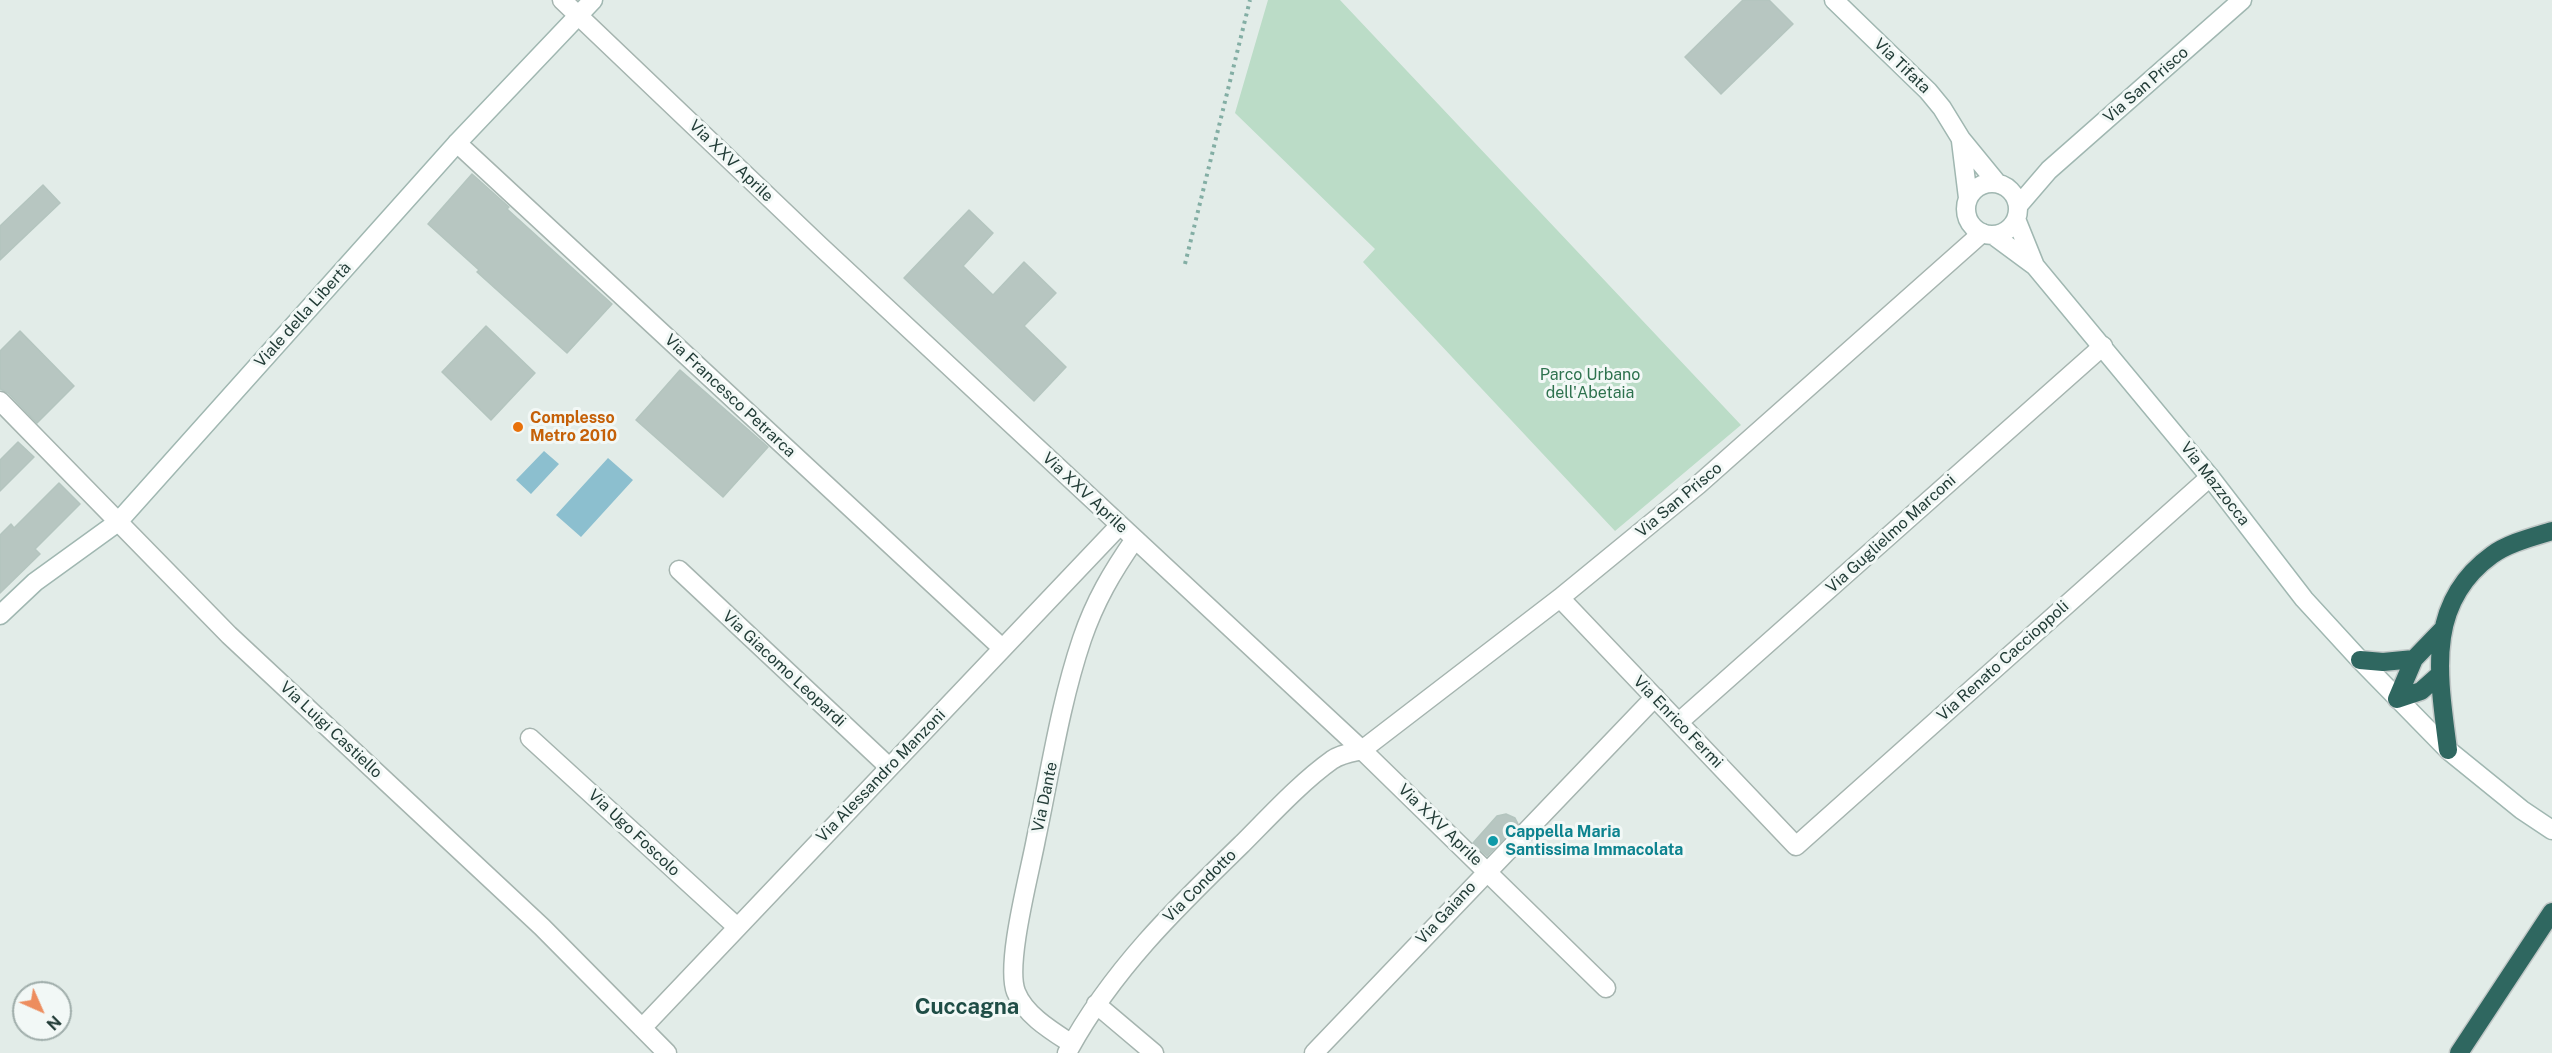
<!DOCTYPE html>
<meta charset="utf-8">
<style>
body{margin:0}
#map{position:relative;width:2552px;height:1053px;overflow:hidden;background:#e2ece8;font-family:"Public Sans",sans-serif}
canvas{display:block}
.north{position:absolute;left:12px;top:981px;width:60px;height:60px;box-sizing:border-box;background:#f2f8f6;border:2px solid #9fadaa;border-radius:50%;rotate:135deg;font-size:16px;font-weight:700;line-height:24px;text-align:center;color:#223c37}
.north::after{content:'';display:block;margin:auto;width:21px;height:27px;background:#ed8d5e;clip-path:polygon(50% 0,100% 100%,50% 72%,0 100%)}
</style>
<div id="map">
<canvas width="2552" height="1053"></canvas>
<div class="north">N</div>
</div>
<script>
const ctx = document.querySelector('canvas').getContext('2d');
ctx.lineJoin = 'round';
function paint(path, color) { ctx.fillStyle = color; ctx.fill(path, 'evenodd'); }
function strokePath(path, color, width, dash) { ctx.strokeStyle = color; ctx.lineWidth = width; ctx.lineCap = dash ? 'butt' : 'round'; ctx.setLineDash(dash || []); ctx.stroke(path); }
function label(font, color, halo, rows, align = 'center') {
  ctx.font = font + ' "Public Sans",sans-serif'; ctx.lineWidth = 6; ctx.setLineDash([]); ctx.textBaseline = 'middle'; ctx.strokeStyle = halo; ctx.fillStyle = color; for (const [text, x, y, turn = 0] of rows) {
    ctx.save(); ctx.translate(x, y); ctx.rotate((+turn || 0) * Math.PI / 180); ctx.textAlign = isNaN(turn) ? turn : align; if (halo) ctx.strokeText(text, 0, 0); ctx.fillText(text, 0, 0); ctx.restore();
  }
}
paint(new Path2D(`
 M1268,0H1340L1741,425L1615,531L1363,262L1375,249L1235,113Z`), '#bbdcc7');
paint(new Path2D(`
 M544,451L559,464L531,494L516,480Z
 M608,458L633,480L581,537L556,515Z`), '#8cbfcf');
const building = new Path2D(`
 M1743,0H1769L1793,24L1721,94L1685,57Z
 M472,174L509,207L507,209L612,304L567,353L477,272L479,270L428,224Z
 M43,185L60,203L0,260V226Z
 M969,210L993,233L963,266L993,295L1024,262L1056,293L1024,326L1066,367L1034,401L904,278Z
 M486,326L535,373L491,420L442,372Z
 M20,331L74,386L37,423L8,393L0,389V351Z
 M680,370L768,447L723,497L636,420Z
 M18,442L34,457L0,491V460Z
 M59,483L80,504L35,549L40,554L0,593V535L11,524L14,528Z
 M1506,814L1515,818L1518,824L1487,856L1473,843L1497,816Z`);
paint(building, '#b7c6c1');
strokePath(building, '#b4c5bf', 1.5);
const street = new Path2D(`
 M562,0L820,246L1362,750L1606,988
 M457,143L1002,648
 M0,401L229,635L542,927L667,1053
 M679,570L889,767
 M1560,598L1796,846L2210,477
 M1679,722L2103,346
 M530,738L737,927
 M1096,1004L1154,1053
 M642,1028L1120,525
 M1072,1044C1052,1031 1025,1015 1016,992C1005,964 1030,872 1036,839C1050,773 1060,704 1082,639C1095,601 1112,572 1135,539
 M1067,1053C1111,971 1176,908 1242,844C1269,817 1301,782 1332,760C1340,754 1353,752 1362,750L1560,598L1698,485L1982,233
 M1314,1053L1655,697`);
const secondary = new Path2D(`
 M1834,0L1928,91L1942,108L1961,139L1997,183
 M1961,141L1968,198
 M1966 209a26 26 0 1 1 52 0a26 26 0 1 1-52 0Z
 M2018,206L2049,170L2242,0
 M2016,219L2035,266
 M1993,235L2035,266L2210,477L2304,599L2360,660L2448,750L2522,810L2552,830
 M0,615L35,582L118,522L457,143L593,0`);
const highway = new Path2D(`
 M2360,660L2383,662L2414,659
 M2397,699L2414,659L2442,630
 M2397,699L2421,691L2439,675
 M2448,750C2439,678 2424,604 2492,555C2508,543 2533,537 2552,531
 M2459,1053L2552,912`);
strokePath(street, '#a5b4af', 21);
strokePath(secondary, '#a0b7b1', 21);
strokePath(highway, '#c1c8c7', 21);
strokePath(new Path2D(`
 M1185,264L1250,0`), '#83aea4', 4, [3, 4.5]);
strokePath(street, '#fff', 18);
strokePath(secondary, '#fff', 18);
strokePath(highway, '#2f6760', 18);
for (const [x, y, r, color] of [
 [518,427,6,"#e8710a"],
 [1493,841,6,"#0f9aa8"]
]) { const dot = new Path2D(); dot.arc(x, y, r, 0, 2 * Math.PI); ctx.fillStyle = color; ctx.fill(dot); strokePath(dot, '#f2f8f6', 2); }
label('16px', '#223c37', '#f2f8f6', [
 ["Via Tifata",1902,66,44],
 ["Via San Prisco",2146,85,-41],
 ["Via XXV Aprile",731,161,44],
 ["Viale della Libertà",303,315,-48],
 ["Via Francesco Petrarca",730,396,43],
 ["Via Mazzocca",2215,484,52],
 ["Via XXV Aprile",1085,493,43],
 ["Via San Prisco",1679,500,-40],
 ["Via Guglielmo Marconi",1891,534,-42],
 ["Via Renato Caccioppoli",2003,661,-42],
 ["Via Giacomo Leopardi",784,669,43],
 ["Via Enrico Fermi",1678,722,46],
 ["Via Luigi Castiello",331,730,43],
 ["Via Alessandro Manzoni",881,776,-46],
 ["Via Dante",1045,797,-78],
 ["Via XXV Aprile",1440,825,44],
 ["Via Ugo Foscolo",634,833,43],
 ["Via Condotto",1200,886,-45],
 ["Via Gaiano",1446,913,-47]
]);
label('16px', '#2e724e', '#f2f8f6', [
 ["Parco Urbano",1590,375],
 ["dell'Abetaia",1590,393]
]);
label('bold 16px', '#c56008', '#f2f8f6', [
 ["Complesso",530,418],
 ["Metro 2010",530,436]
], 'left');
label('bold 16px', '#0d838f', '#f2f8f6', [
 ["Cappella Maria",1505,832],
 ["Santissima Immacolata",1505,850]
], 'left');
label('bold 22px', '#1f4d46', '#f2f8f6', [
 ["Cuccagna",967,1007]
]);
</script>
